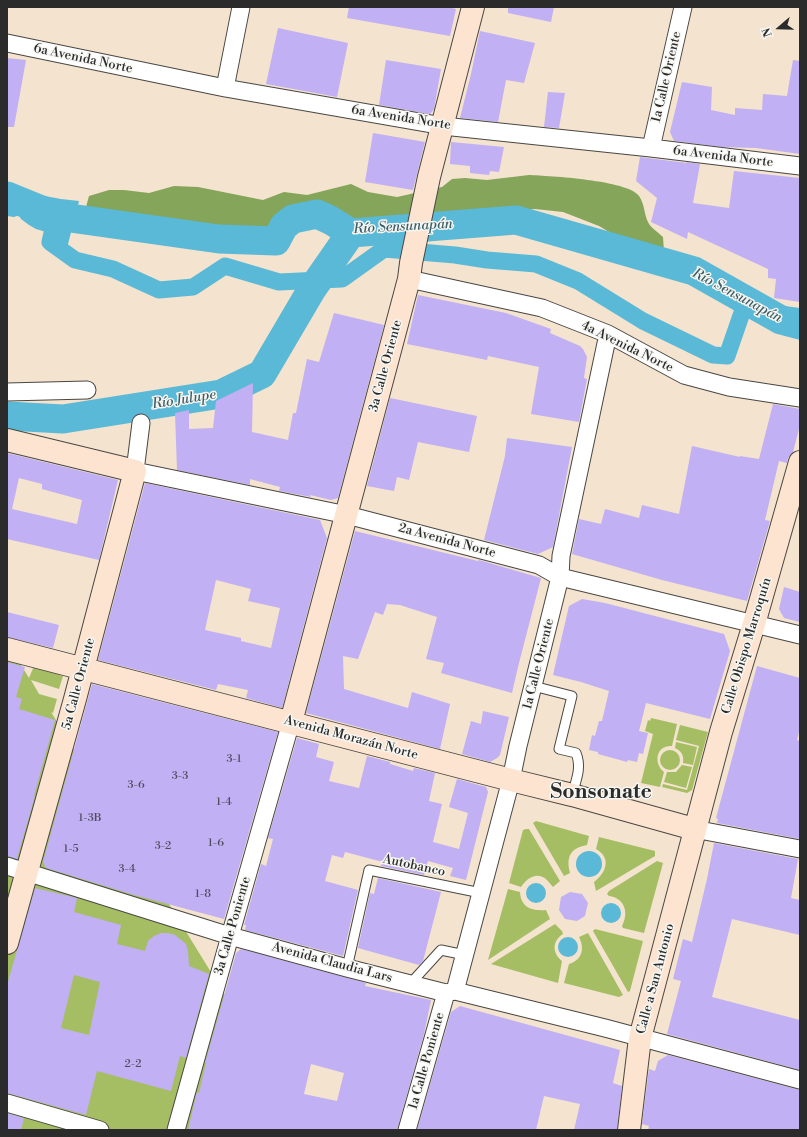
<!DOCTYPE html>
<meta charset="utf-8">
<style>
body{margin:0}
#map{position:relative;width:807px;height:1137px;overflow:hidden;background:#f4e3ce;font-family:"Libre Bodoni",serif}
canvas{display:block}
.frame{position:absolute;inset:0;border:8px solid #2b2b2b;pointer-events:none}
.north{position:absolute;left:759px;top:8px;width:40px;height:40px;-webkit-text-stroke:3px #f6f6f2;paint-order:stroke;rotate:250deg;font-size:11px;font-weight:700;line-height:16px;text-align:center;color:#2b2b2b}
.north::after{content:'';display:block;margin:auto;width:14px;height:18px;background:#2b2b2b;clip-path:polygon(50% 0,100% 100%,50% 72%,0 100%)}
</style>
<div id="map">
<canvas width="807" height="1137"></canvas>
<div class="frame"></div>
<div class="north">N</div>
</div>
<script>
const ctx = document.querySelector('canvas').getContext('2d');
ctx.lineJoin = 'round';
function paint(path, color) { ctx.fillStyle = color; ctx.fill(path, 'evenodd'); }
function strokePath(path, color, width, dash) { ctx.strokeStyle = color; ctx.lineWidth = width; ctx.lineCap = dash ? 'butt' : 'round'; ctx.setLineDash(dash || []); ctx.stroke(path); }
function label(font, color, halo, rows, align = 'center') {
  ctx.font = font + ' "Libre Bodoni",serif'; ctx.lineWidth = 3; ctx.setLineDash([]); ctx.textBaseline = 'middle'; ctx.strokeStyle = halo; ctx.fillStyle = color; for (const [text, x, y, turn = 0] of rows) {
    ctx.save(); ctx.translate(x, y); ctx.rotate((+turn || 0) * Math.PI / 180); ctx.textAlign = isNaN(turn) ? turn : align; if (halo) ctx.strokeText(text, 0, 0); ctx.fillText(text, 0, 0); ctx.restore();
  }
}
paint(new Path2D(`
 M7,642L29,678L34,666L63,676L59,689L31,680L39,694L57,699L53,713L51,712L308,1130H7Z
 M651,718L677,724L672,746C656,745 653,763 664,772L660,787L641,783L653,734L645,731L648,720L650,721Z
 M680,725L708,732L692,790L687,793L662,787L663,784L687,790L699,746L676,740Z
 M676,742L697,747L693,765L683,763C684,756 682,751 675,748Z
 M660 760a10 10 0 1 1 20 0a10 10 0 1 1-20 0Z
 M682,765L692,767L686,788L664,782L667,772H676Z
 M536,821L589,836L587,845C570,848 566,857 570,873L564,876L533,823Z
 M526,829H529L560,881L553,887C551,885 549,882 547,880C537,871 527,878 521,887L509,883L523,830Z
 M599,837L655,851V856L596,891L594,882C606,873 612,858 596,849Z
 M657,861L663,863L644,933L623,928L622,926C629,913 625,898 609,896L607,894L609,891Z
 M508,889L520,892C521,908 532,911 546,910L550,919L488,960Z
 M555,924L562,931L563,934C552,941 552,953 562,961L558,983L491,964Z
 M595,929L643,941L630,991L628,992L593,931Z
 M588,933L623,995L619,997L564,983L569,964C582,960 585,949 579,937Z`), '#a5be64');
paint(new Path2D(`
 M529,175C549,176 628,180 639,196C645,205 644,214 648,222C650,227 659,233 663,237L664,252L621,239L599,226L563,212L535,209L448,215L396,223L357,224L343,219L326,207L302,208L282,217L272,226L259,232L222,231L95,218L86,207L89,196L109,190H124L149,193L174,186L198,187L263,200L284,192L307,195L351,184L368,192L397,197L442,187L452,179L465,178L487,180Z`), '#84a55a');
paint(new Path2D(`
 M7,192L11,194L20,195L34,194L61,199L79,201L67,248L55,240L46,232L36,229L29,225L21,219L19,215L14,217L7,216Z
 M762,303L800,308V335L769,328L758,307Z
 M576 864a13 13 0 1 1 26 0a13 13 0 1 1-26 0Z
 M526 893a10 10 0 1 1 20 0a10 10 0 1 1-20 0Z
 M601 913a10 10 0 1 1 20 0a10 10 0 1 1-20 0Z
 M558 947a10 10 0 1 1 20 0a10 10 0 1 1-20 0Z`), '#59b9d7');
strokePath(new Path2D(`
 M56,216L50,242L75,260L113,269L159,290L193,287L225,266L279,282L342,279L384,249L455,255L487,260L536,264L578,281L643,321L713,355L727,356L746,301`), '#59b9d7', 17);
strokePath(new Path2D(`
 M7,196L56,216L219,239L276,241L284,226L293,219L317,214L330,220L351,233L516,220L694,271L781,320L800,325
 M7,416L63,419L221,394L262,374L312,289L351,233`), '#59b9d7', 29);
paint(new Path2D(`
 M349,7H448L456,9L450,36L347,18Z
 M508,7H554L551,22L508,13Z
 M278,28L348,43L337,97L266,84Z
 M480,31L535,43L524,83L506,80L498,122L460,118L471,74Z
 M7,58L26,60L14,127H7Z
 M386,60L441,69L434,109L430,114L379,105Z
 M793,60L800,61V154L756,148L722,147L674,141L670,132L682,82L712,87L711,110L735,115V108L762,110L763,94L787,96Z
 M548,92L565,93L559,128L544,127Z
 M373,133L425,142L413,190L365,182Z
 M451,142L504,147L499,172L490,171L489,175L470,173V166L450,164Z
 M640,157L687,163L686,162L700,164L693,203L729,208L734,171L800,178V302L774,298L776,279L768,278V269L688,232L687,239L651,222L657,198L636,181Z
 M418,295L506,313L551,329L550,333L580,346L583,349L587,357L584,378L587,379L579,422L531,414L539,367L488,356L487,360L407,344Z
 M334,313L384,325L338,498L331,500L310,495L311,497L279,491L280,487L250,479V485L177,470L175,413L189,410V429L213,428L216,401L253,383L252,432L288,440L293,413H296L307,359L319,362Z
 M390,398L477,416L469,452L418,442L409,480L397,477L394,491L367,486Z
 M773,404L800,409V425L793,452L788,458L787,463L779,461L765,520L770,521L747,601L662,580L572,554L579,519L601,524L605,509L639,518L642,505L679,514L692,446L740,457V456L759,459Z
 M507,438L572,447L553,547L538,554L484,540L505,456Z
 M7,453L118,480L99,560L7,539ZM19,478L42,484V489L82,500L77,524L12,509Z
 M145,483L320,520L327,538L282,708L246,698L248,690L218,684L216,690L98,660ZM216,580L251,589L248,601L280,608L271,648L241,641V638L205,630Z
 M355,531L478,561L479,560L541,578L518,667L512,693L441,673L444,663L426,659L437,617L400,605L387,604L383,615L375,612L358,659L343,656L344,689L408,708L412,692L450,704L440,749L306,713Z
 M784,587L800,592V622L784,618L779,609Z
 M582,599L605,603L724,634L730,651L710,719L646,703L639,731L648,733L643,754L639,753L637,762L628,760L627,762L620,760L598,754V752L589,750L592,735L595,736L599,721H602L609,691L581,682L553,675L569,606Z
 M7,612L59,625L53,648L7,637Z
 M7,662L25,667L16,697L22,699L19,709L55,720L34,796H35L17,859L7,856Z
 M757,666L800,678V728L797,740L800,741V839L717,823L718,819L716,818Z
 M92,684L278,732L224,919L134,895L46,868L43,862Z
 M483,711L509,717L500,755L497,758L490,762L462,754L471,721L481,724Z
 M297,738L319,744L316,757L334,762L329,781L359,788L367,756L390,762V764L413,771L414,768L435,773L429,801L442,804L433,842L459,849L468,813L449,807L457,779L486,787L488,792L466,880L450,876L453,868L428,861L424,875L381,866L383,862L345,852L343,858L332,855L325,881L358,890L343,956L245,930L246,925H244L261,864L266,866L273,839L268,838Z
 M714,843L798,859L791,898L800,900V935L732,919L712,997L800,1020V1070L667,1034L681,981L673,979L683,939L692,942L707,879Z
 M378,878L441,892L423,961L419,965L358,948L370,893L374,894Z
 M35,888L77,898L74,912L121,925L117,944L145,951L148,941L154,936L161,933H168L175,935L186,944L188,951L189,966L209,974L186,1058L180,1056L171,1091L97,1071L86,1115L7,1093V985ZM74,975L100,982L89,1035L61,1028Z
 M570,892L582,894L588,903L585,916L577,921L565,919L559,910L561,897Z
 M241,949L366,983L365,986L431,1000L424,1034L397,1130H188L197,1092L199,1093L206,1063H205L235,957L236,953ZM311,1064L344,1073L337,1101L304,1094Z
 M460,1006L620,1050L613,1083L622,1086L617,1130H574L580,1104L544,1096L536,1130H417L451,1012Z
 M668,1055L800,1090V1130H648L649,1126L642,1124L649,1069L655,1071L658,1061Z
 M7,1113L24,1118L21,1130H7Z`), '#c1b0f3');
const lane = new Path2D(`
 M533,686L572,696L559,749L576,753C582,768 576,780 572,795
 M347,968L369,870L481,893
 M410,984L441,950L465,955`);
const street = new Path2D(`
 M7,43L225,88L443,126L651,148L800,166
 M225,88L241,7
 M651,148L683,7
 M409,279L542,308L608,334L684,375L729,387L800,398
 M7,392L87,390
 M141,423L135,471L347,515L539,565L560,577L800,635
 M694,829L800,849
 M7,866L230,936L347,968L446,993L455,991L605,1028L800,1080
 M455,991L511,780L518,746L560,577L561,556L608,334
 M7,1103L100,1130
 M176,1130L230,936L291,722
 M407,1130L446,993`);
const secondary = new Path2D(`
 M7,440L135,471L75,699L7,943
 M7,649L511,780L572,795L694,829
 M291,722L409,279L411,263L429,177L473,7
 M629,1130L640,1038L721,732L754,624L800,462`);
strokePath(lane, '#494743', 11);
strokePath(street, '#494743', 19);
strokePath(secondary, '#494743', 24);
strokePath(lane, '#fff', 9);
strokePath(street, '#fff', 17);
strokePath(secondary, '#fde4d1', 22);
label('11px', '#504c5d', null, [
 ["3-1",234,759],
 ["3-3",180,776],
 ["3-6",136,785],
 ["1-4",224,802],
 ["1-3B",90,818],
 ["1-6",216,843],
 ["3-2",163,846],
 ["1-5",71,849],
 ["3-4",127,869],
 ["1-8",203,894],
 ["2-2",133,1064]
]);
label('13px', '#2b2b2b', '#f6f6f2', [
 ["6a Avenida Norte",83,59,12],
 ["1a Calle Oriente",667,77,-77],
 ["6a Avenida Norte",401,118,9],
 ["6a Avenida Norte",723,157,7],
 ["4a Avenida Norte",627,347,26],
 ["3a Calle Oriente",386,366,-75],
 ["2a Avenida Norte",447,541,15],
 ["Calle Obispo Marroquín",747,646,-73],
 ["1a Calle Oriente",539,664,-76],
 ["5a Calle Oriente",79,684,-75],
 ["Avenida Morazán Norte",351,738,15],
 ["Autobanco",414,866,12],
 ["3a Calle Poniente",233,926,-74],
 ["Avenida Claudia Lars",332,963,15],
 ["Calle a San Antonio",656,979,-75],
 ["1a Calle Poniente",427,1061,-74]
]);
label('italic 14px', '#3b5d67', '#f6f6f2', [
 ["Río Sensunapán",403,227,-3],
 ["Río Sensunapán",737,296,28],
 ["Río Julupe",184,400,-9]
]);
label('bold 21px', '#2b2b2b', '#f6f6f2', [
 ["Sonsonate",601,793]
]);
</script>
